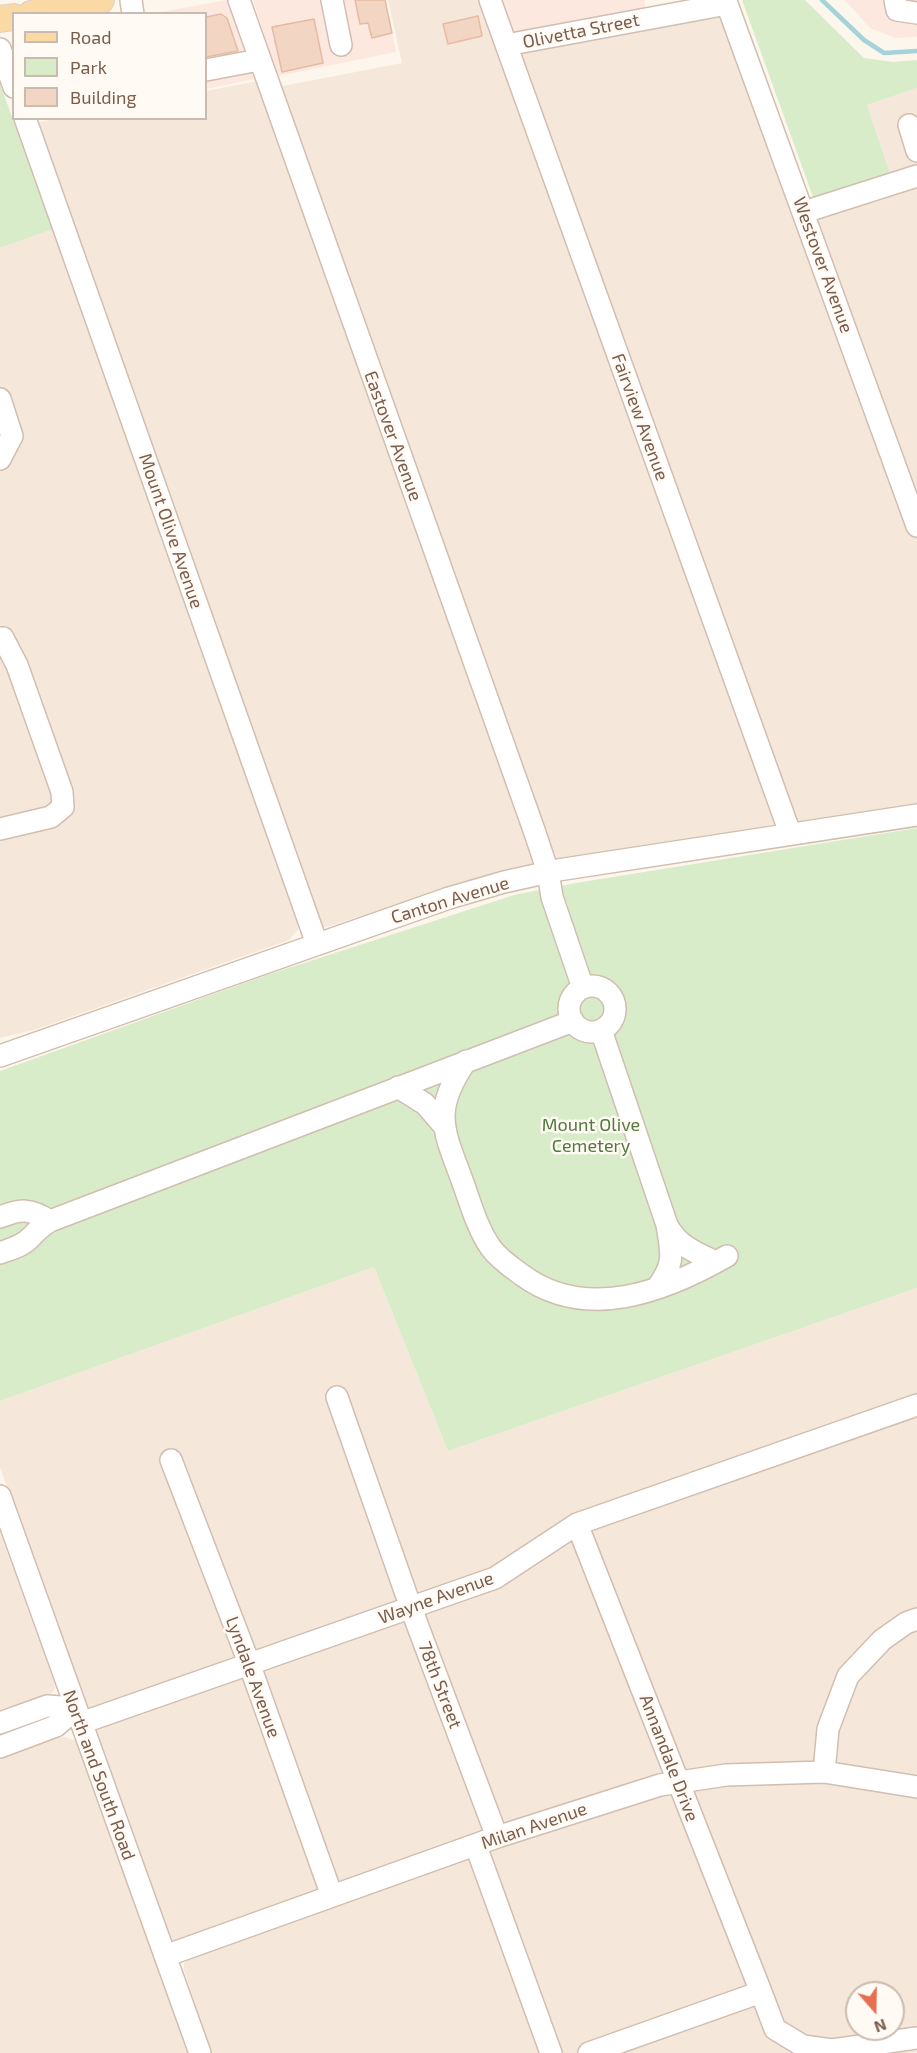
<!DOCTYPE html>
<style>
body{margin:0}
#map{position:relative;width:917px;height:2053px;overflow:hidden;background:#fdf6ec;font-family:"Exo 2",sans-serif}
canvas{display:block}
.legend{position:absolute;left:12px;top:12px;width:195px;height:108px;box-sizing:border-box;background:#fffaf3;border:2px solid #cabbb1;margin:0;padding:8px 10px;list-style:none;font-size:18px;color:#7a5c4d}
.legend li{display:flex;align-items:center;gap:12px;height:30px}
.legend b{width:30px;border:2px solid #cabbb1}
.north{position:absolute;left:845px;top:1981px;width:60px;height:60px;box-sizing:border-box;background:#fffaf3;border:2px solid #cabbb1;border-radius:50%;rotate:160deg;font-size:16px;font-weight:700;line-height:24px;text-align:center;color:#7a5c4d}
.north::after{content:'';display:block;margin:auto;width:21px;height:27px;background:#e76f51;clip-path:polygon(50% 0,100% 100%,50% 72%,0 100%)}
</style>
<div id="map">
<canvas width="917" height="2053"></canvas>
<ul class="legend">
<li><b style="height:8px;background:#fbd9a5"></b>Road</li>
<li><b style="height:16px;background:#d8ecc9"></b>Park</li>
<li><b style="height:16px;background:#f3d5c3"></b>Building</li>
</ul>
<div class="north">N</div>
</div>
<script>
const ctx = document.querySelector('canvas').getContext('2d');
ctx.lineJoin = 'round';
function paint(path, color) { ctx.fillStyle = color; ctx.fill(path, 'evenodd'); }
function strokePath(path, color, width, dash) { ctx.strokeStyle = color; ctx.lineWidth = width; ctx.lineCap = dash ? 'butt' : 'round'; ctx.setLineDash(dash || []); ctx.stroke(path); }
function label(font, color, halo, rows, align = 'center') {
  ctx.font = font + ' "Exo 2",sans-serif'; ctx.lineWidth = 5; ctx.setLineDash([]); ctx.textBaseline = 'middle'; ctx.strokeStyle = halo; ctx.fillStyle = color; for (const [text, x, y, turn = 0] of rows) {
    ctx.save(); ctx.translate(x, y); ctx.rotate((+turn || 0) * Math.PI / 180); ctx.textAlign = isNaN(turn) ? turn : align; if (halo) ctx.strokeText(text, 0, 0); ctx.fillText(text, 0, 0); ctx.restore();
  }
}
paint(new Path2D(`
 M388,0H482L503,57L713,13L721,14L798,219L894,184L867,105L917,88V807L563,858L506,869L330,926L321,927L35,123L59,118H206V91L258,81L278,87L402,63Z
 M53,229L297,916L298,930L289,940L37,1029L0,1038V248Z
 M374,1267L448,1451L917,1288V2053H211L184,1970V1963L191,1958L247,1937L180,1941L172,1940L167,1934L0,1467V1401ZM857,1993H893V2029H857Z
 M0,1533L54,1682L55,1689L48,1697L0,1714Z
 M64,1737L76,1741L82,1750L190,2053H0V1758L54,1739Z`), '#f5e8da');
paint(new Path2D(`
 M227,0L254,79L206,89V14H150Z
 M253,0H386L396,52L278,76Z
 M500,0H644L646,10L518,35L513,33Z
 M845,0H917V37L895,38L870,28Z`), '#fde8e0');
paint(new Path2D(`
 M742,0H805L864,58L893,62L917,60V88L867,105L890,173L820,198L813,197Z
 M0,84L53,229L0,248Z
 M917,828V1288L448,1451L374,1267L0,1401V1071L264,976L514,895L576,883Z`), '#d8ecc9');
strokePath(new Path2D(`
 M822,0L864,40L884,53L917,51`), '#a5d3da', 4.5);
const building = new Path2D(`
 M355,0H385L392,33L372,38L368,23L360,24Z
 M221,14L227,18L238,51L206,57V17Z
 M478,16L482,36L448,44L443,24Z
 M314,19L323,63L282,72L272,27Z`);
paint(building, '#f3d5c3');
strokePath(building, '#e6bba3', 1.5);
const minor = new Path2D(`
 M131,0L133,14
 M239,0L534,830L548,872L552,897L583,988
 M332,0L341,45
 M490,0L790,833
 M895,0L897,10L917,13
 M506,45L727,4L917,526
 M0,49L14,87
 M206,70L259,60
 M25,118L317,944
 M909,125L917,151
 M804,212L917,176
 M0,399L12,436L0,459
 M0,638H3L17,665L62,792L63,807L51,817L0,829
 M569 1009a23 23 0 1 1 46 0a23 23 0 1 1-46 0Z
 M601,1030L667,1225C678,1246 696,1253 716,1262
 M0,1056L449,898L504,882L558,870L917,815
 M466,1061C432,1110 443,1129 462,1180C470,1202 477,1228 491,1248C499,1259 511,1267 522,1275C586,1322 664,1292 727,1256
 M398,1087L425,1104L444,1126
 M0,1217C21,1209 30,1208 50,1221
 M0,1253C11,1249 23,1246 31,1237C38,1230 41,1226 50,1221L573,1021
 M657,1288C675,1263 672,1255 667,1225
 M337,1397L411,1608L497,1837
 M171,1460L249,1663L332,1896
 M0,1496L200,2053
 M577,1524L761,1992
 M0,1723L47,1706L76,1708
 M81,1723L495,1578L577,1524L917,1405
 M0,1747L56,1726L76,1708
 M824,1772L828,1729L848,1676L882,1640L906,1623L917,1619
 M476,1846L551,2053
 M165,1956L497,1837L660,1785L726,1775L824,1772L917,1787
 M589,2053L761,1992L775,2029L803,2046L832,2050L917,2038`);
const major = new Path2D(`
 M31,14L101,0
 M0,19L14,17`);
strokePath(minor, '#d1beb0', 24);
strokePath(major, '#dad1cd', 28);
strokePath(minor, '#fff', 21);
strokePath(major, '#fbd9a5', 26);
label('18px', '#7a5c4d', '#fffaf3', [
 ["Olivetta Street",581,31,-11],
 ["Westover Avenue",823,265,70],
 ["Fairview Avenue",640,417,70],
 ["Eastover Avenue",393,436,70],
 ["Mount Olive Avenue",171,531,71],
 ["Canton Avenue",450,900,-17],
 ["Wayne Avenue",436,1598,-20],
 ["Lyndale Avenue",253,1677,70],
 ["78th Street",440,1685,69],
 ["Annandale Drive",669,1758,69],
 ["North and South Road",99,1775,70],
 ["Milan Avenue",534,1826,-19]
]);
label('18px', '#537a41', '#fffaf3', [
 ["Mount Olive",591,1125],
 ["Cemetery",591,1146]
]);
</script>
